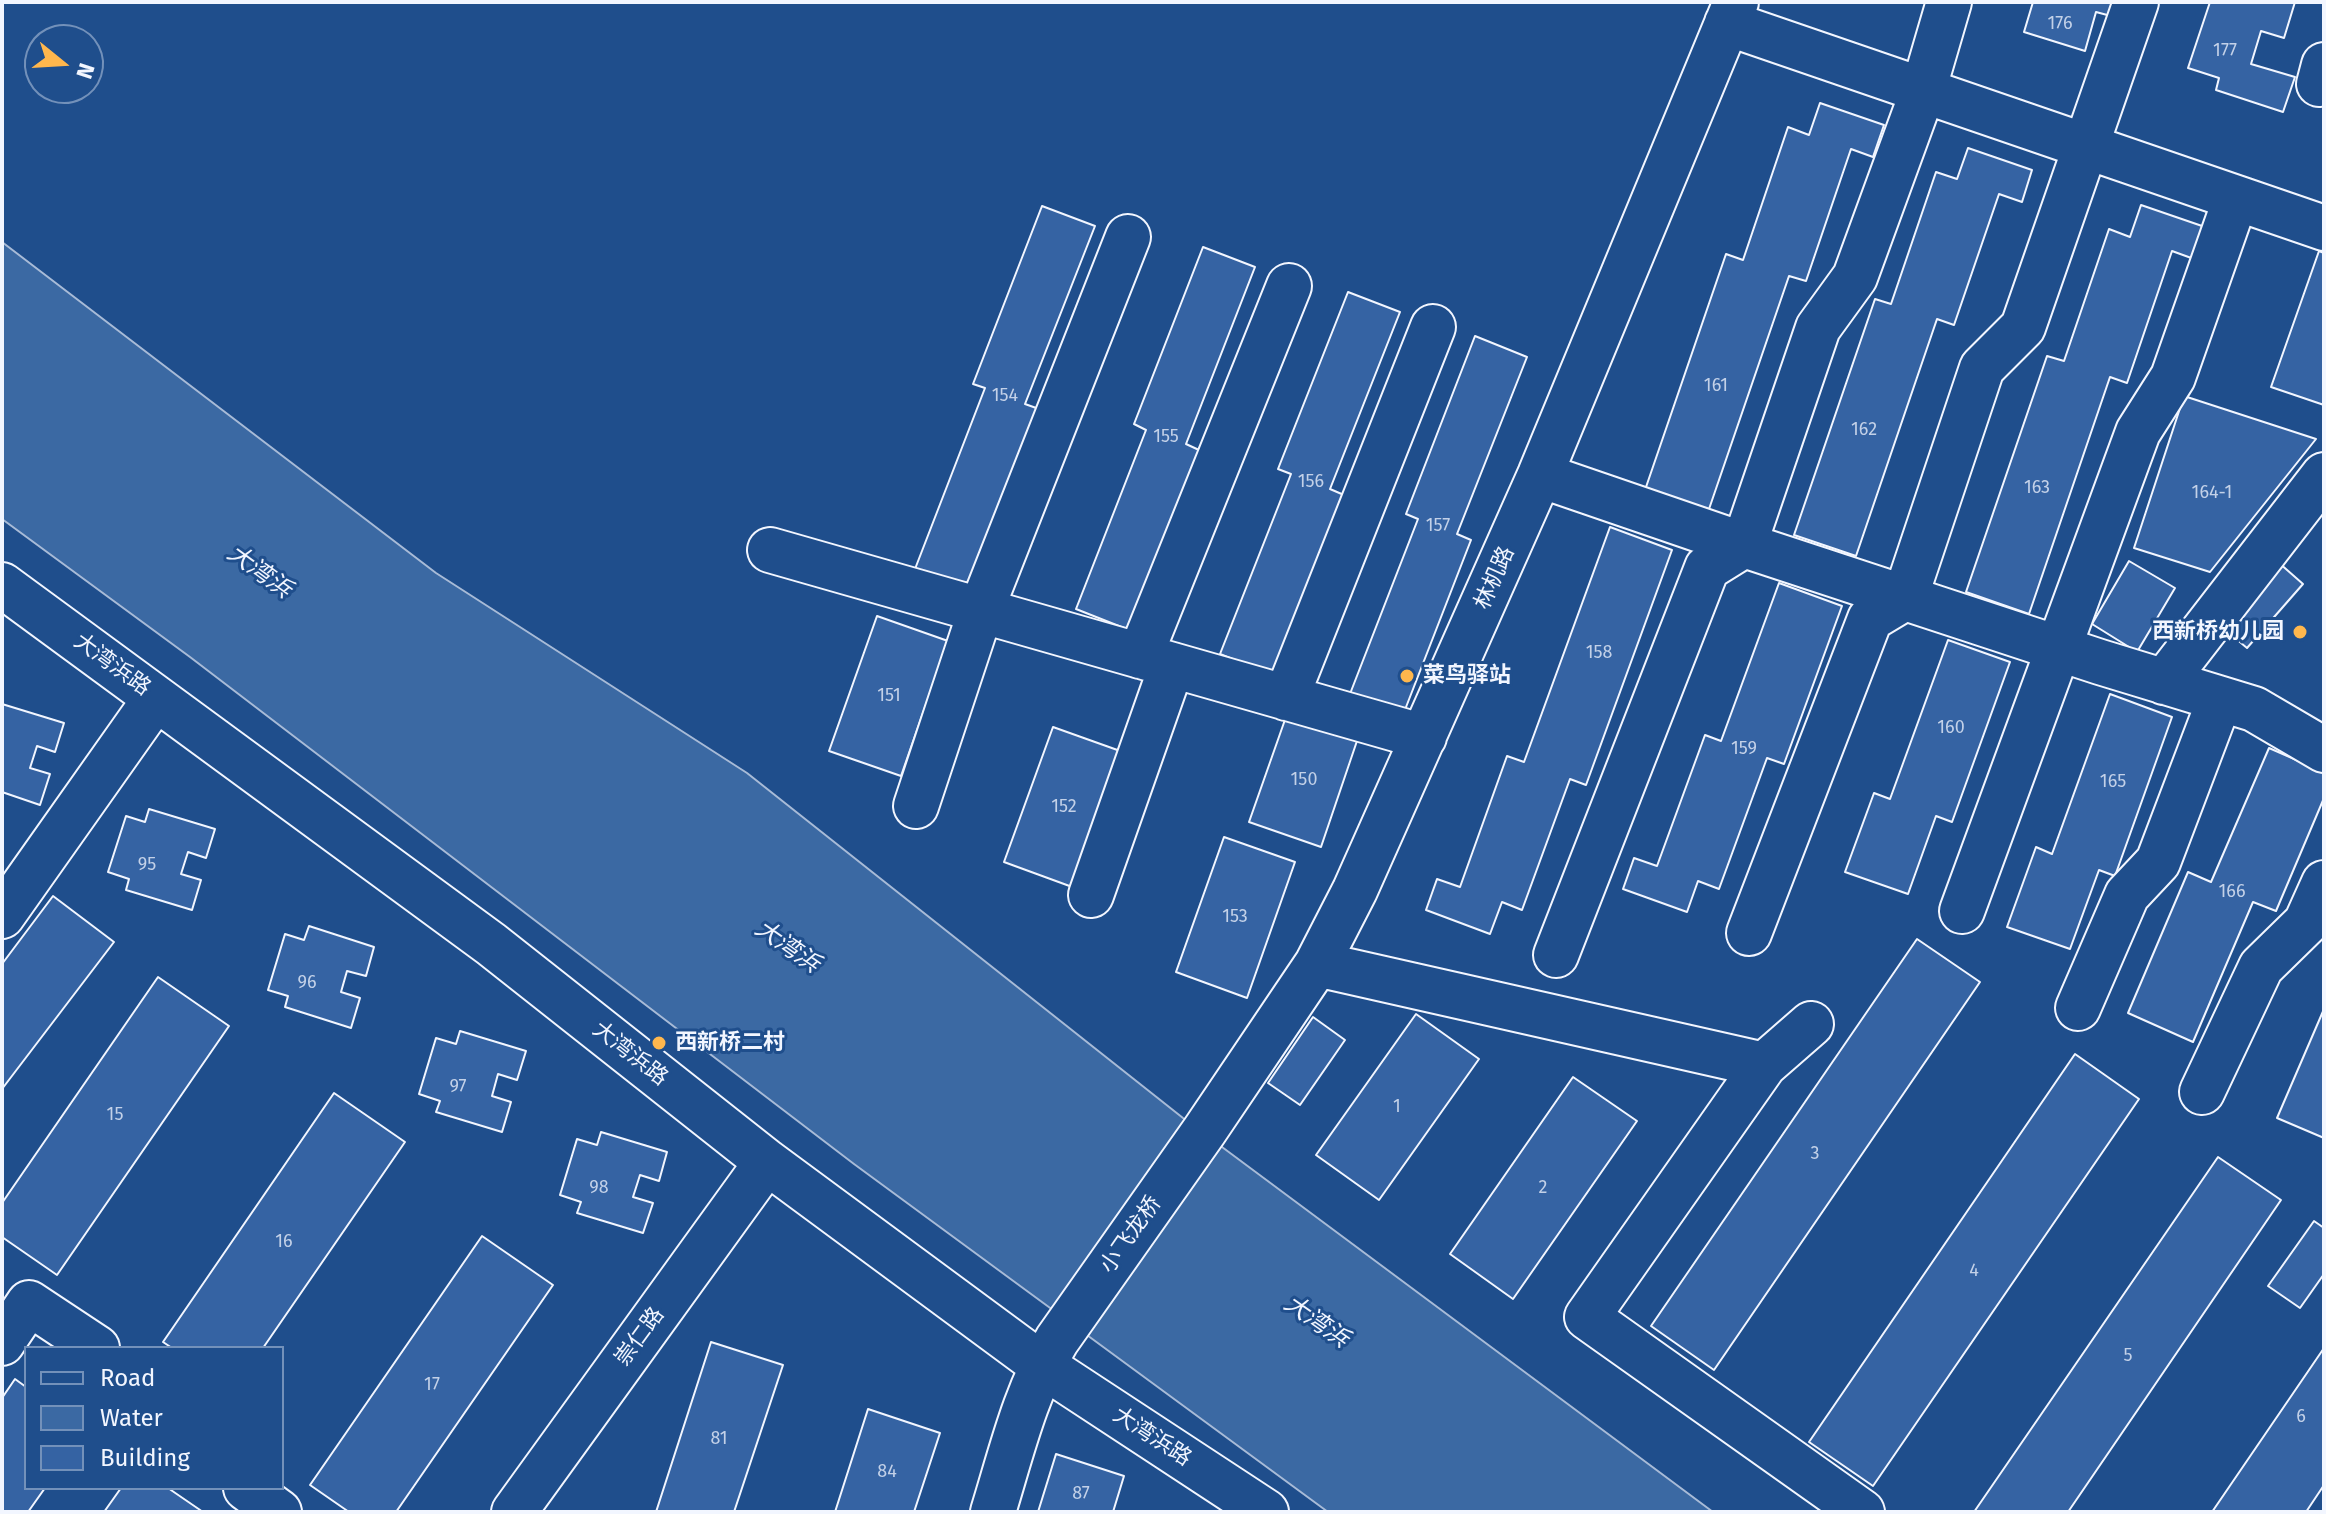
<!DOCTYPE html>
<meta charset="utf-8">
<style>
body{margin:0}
#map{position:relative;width:2326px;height:1514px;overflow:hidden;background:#1f4e8c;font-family:"Fira Sans",sans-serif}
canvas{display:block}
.frame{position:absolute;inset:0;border:4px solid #f2f6ff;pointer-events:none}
.legend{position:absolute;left:24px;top:1346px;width:260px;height:144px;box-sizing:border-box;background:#1f4e8c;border:2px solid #7391ba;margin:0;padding:10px 14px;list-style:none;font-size:24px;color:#f2f6ff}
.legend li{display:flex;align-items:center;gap:16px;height:40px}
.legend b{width:40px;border:2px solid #7391ba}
.north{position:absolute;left:24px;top:24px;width:80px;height:80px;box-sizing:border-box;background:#1f4e8c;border:2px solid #7391ba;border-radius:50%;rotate:108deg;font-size:22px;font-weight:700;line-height:32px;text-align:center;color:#f2f6ff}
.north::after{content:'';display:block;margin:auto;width:28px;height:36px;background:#ffb74d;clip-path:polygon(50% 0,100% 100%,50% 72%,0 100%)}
</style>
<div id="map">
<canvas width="2326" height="1514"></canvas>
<div class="frame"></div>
<ul class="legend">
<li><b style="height:10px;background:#1f4e8c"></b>Road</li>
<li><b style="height:22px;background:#3b69a3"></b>Water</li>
<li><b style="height:22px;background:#3563a3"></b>Building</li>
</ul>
<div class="north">N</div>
</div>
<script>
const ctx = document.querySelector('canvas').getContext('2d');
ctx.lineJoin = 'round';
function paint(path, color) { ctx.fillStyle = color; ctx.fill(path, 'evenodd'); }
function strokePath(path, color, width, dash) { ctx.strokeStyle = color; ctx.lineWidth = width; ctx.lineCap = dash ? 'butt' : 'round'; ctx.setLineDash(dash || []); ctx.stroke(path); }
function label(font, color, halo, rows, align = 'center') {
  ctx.font = font + ' "Fira Sans","Noto Sans SC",sans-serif'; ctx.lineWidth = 6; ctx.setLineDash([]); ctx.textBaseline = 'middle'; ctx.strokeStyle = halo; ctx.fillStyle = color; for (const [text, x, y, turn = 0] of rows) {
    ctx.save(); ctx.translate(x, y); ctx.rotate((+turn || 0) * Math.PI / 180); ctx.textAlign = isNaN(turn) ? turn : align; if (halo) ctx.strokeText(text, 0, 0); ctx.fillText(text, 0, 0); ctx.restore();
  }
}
const water = new Path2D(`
 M2,242L436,573L747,773L1183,1118L1713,1512H1328L854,1164L190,657L2,519Z`);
paint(water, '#3b69a3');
strokePath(water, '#a8bbd7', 2);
const building = new Path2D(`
 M2033,2H2115L2111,16L2096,12L2085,51L2024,32Z
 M2210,2H2295L2284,38L2261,31L2251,64L2295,77L2283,112L2216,90L2219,78L2188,68Z
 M1820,103L1884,125L1873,157L1851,149L1806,281L1789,276L1708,512L1645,490L1726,254L1743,260L1788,127L1809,135Z
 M1968,148L2032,170L2022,202L1999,194L1954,325L1937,319L1856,556L1794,535L1875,299L1891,304L1936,172L1957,179Z
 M2141,205L2205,227L2194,259L2172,251L2127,383L2110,377L2029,614L1966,592L2047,356L2064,361L2109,229L2130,237Z
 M1042,206L1095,226L1025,404L1039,409L968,589L915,569L985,388L973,384Z
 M1203,247L1255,267L1186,444L1199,450L1129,630L1076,609L1146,430L1134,424Z
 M2319,251L2324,253V405L2271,387Z
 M1348,292L1400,312L1330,489L1344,495L1273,675L1220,654L1291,474L1278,469Z
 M1475,336L1527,357L1457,534L1471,540L1401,720L1348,699L1418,519L1406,514Z
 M2184,396L2316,439L2210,572L2134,548Z
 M1610,527L1672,550L1586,785L1570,779L1522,910L1502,902L1490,934L1426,910L1437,879L1460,887L1507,756L1524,762Z
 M2129,561L2175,588L2137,652L2092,624Z
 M2278,562L2303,584L2247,648L2222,627Z
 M1779,583L1842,606L1784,764L1767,758L1719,889L1698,881L1687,912L1623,889L1634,858L1657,866L1705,735L1721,741Z
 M877,616L948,641L901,776L829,751Z
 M1948,640L2010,662L1952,822L1936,816L1908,894L1845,872L1874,793L1890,799Z
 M2110,694L2172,717L2115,876L2099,870L2070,949L2007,927L2036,847L2052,854Z
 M2,704L64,723L55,752L37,746L30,768L50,774L40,805L2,792Z
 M1287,714L1358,738L1321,847L1249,822Z
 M1053,727L1123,752L1075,888L1004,862Z
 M2269,748L2324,772V798L2276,911L2253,902L2193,1042L2128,1013L2188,872L2211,882Z
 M149,809L215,829L206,858L188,852L181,874L201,880L192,910L126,890L129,879L108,872L126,816L145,822Z
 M1224,837L1295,862L1247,998L1176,972Z
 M53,896L114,942L2,1089V964Z
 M309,926L374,947L366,976L347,971L341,992L360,998L351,1028L285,1007L288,996L268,990L285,934L304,940Z
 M1917,939L1980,982L1714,1370L1651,1326Z
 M158,977L229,1026L57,1275L2,1237V1203Z
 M2324,1009V1138L2277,1118Z
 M1416,1014L1479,1059L1379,1200L1316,1155Z
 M1313,1017L1345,1040L1300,1105L1268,1083Z
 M460,1031L526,1051L517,1080L498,1074L492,1096L511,1102L502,1132L436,1112L440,1101L419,1094L436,1038L456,1044Z
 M2075,1054L2139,1099L1873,1486L1809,1442Z
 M1573,1077L1637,1121L1513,1299L1450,1254Z
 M334,1093L405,1142L263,1348H172L163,1342Z
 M601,1132L667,1152L659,1181L640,1175L633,1197L653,1203L643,1233L577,1213L581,1202L560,1195L577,1139L597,1145Z
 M2218,1157L2281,1200L2068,1512H1974Z
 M2314,1221L2324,1228V1274L2300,1308L2268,1286Z
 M482,1236L553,1285L396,1512H349L310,1485Z
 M711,1342L783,1365L734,1512H656Z
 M2324,1348V1485L2306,1512H2212Z
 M15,1379L26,1387V1488H45L28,1512H2V1398Z
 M868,1409L940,1433L914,1512H835Z
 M1056,1454L1124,1476L1113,1512H1038Z
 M121,1488H168L203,1512H104Z`);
paint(building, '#3563a3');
strokePath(building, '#f2f6ff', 2);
const minor = new Path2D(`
 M1727,23L2324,228
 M2319,84L2324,65
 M1540,475L1744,545L2100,662L2254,709L2324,750
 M770,550L1424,737
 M2,585L491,944L767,1162L1042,1365L1266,1512
 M1140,656L1289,286
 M2164,682L2324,475
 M1286,698L1433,327
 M916,806L981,610L1128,237
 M1091,895L1172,665
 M1962,911L2138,432L2173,377L2236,198
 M2,916L156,698
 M1749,933L1870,619L1905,598L1982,368L2023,327L2136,2
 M1556,955L1707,568L1744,545L1818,328L1855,277L1923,91L1949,2
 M1317,964L1764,1065
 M2078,1008L2127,895L2158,862L2220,699
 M1811,1024L1764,1065L1587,1317L1862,1512
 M2202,1092L2261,967L2306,923L2324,883
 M2,1343L29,1303L97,1348
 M246,1488L279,1512
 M514,1512L767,1162
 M993,1512C1011,1454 1025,1392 1057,1340L1205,1130L1317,964L1355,890L1540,475L1736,2`);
strokePath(minor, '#f2f6ff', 48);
strokePath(minor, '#1f4e8c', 44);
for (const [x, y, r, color] of [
 [2300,632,8,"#ffb74d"],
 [1407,676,8,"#ffb74d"],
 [659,1043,8,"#ffb74d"]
]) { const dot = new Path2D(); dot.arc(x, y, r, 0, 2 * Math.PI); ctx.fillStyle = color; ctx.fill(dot); strokePath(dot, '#1f4e8c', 3); }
label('18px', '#c3d1e8', null, [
 ["176",2060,24],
 ["177",2225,51],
 ["161",1716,386],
 ["154",1005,396],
 ["162",1864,430],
 ["155",1166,437],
 ["156",1311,482],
 ["163",2037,488],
 ["164-1",2212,493],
 ["157",1438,526],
 ["158",1599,653],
 ["151",889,696],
 ["160",1951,728],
 ["159",1744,749],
 ["150",1304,780],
 ["165",2113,782],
 ["152",1064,807],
 ["95",147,865],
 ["166",2232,892],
 ["153",1235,917],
 ["96",307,983],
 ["97",458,1087],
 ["1",1397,1107],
 ["15",115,1115],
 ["3",1815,1154],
 ["98",599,1188],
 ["2",1543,1188],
 ["16",284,1242],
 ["4",1974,1271],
 ["5",2128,1356],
 ["17",432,1385],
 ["6",2301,1417],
 ["81",719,1439],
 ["84",887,1472],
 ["87",1081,1494]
]);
label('22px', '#f2f6ff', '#1f4e8c', [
 ["林机路",1495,578,-66],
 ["大湾浜路",112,665,36],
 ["大湾浜路",630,1054,38],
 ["小飞龙桥",1131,1235,-55],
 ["崇仁路",640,1337,-54],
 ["大湾浜路",1152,1437,33]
]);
label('bold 22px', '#f2f6ff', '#1f4e8c', [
 ["西新桥幼儿园",2284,632,"right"],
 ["菜鸟驿站",1423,676],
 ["西新桥二村",675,1043]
], 'left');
label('italic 24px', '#f2f6ff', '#1f4e8c', [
 ["大湾浜",259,572,36],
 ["大湾浜",787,947,35],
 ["大湾浜",1316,1322,35]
]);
</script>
